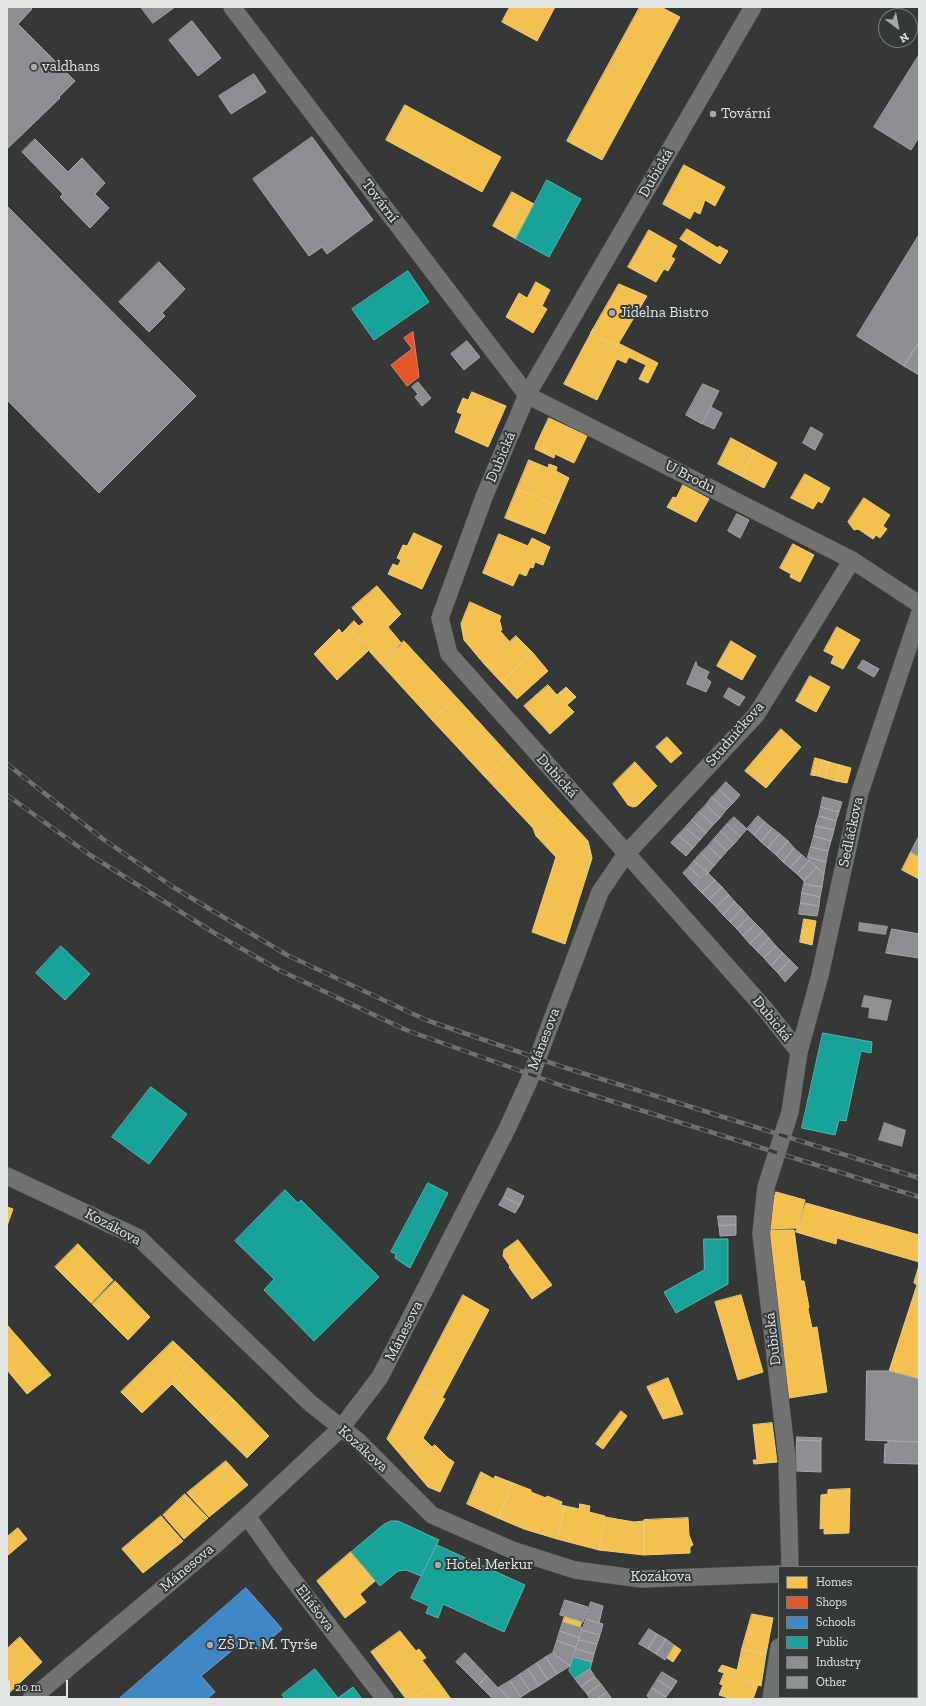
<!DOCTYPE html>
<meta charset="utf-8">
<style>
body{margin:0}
#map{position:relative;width:926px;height:1706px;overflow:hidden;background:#353837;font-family:"Zilla Slab",serif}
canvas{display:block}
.frame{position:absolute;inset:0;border:8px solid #e1e5e3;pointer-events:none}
.legend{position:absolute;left:778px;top:1566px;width:140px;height:132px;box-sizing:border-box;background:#343937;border:1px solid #797e7c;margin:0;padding:5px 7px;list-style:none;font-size:12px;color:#e1e5e3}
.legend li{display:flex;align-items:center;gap:8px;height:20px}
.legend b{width:20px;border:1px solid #797e7c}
.north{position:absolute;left:878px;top:8px;width:40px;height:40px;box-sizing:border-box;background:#343937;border:1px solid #797e7c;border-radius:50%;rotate:148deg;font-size:11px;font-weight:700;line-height:16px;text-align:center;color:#e1e5e3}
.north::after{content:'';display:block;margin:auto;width:14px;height:18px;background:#a5a8a7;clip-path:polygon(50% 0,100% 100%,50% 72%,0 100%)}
.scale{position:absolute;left:8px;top:1680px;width:60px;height:18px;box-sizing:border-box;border:2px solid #e1e5e3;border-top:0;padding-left:5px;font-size:12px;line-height:14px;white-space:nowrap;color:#e1e5e3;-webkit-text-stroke:3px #343937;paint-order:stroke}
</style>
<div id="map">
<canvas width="926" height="1706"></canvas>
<div class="frame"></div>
<ul class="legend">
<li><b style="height:11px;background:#f2c14e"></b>Homes</li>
<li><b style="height:11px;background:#e4572e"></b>Shops</li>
<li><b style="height:11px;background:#3f88c5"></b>Schools</li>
<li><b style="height:11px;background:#17a398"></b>Public</li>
<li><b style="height:11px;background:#8d8d92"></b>Industry</li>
<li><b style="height:11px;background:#8e9190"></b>Other</li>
</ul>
<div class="north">N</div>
<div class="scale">20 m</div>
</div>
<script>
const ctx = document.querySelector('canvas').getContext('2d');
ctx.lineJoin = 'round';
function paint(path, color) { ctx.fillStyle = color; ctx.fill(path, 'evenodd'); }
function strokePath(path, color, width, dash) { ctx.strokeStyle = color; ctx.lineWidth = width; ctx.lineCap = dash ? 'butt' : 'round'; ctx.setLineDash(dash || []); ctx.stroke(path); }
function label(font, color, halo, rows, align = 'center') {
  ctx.font = font + ' "Zilla Slab",serif'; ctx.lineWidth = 4; ctx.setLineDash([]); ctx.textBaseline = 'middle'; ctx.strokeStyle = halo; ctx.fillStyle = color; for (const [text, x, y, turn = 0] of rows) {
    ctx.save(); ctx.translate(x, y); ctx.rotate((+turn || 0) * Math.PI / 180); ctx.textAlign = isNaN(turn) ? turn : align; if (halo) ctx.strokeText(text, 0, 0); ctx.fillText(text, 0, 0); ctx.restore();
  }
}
const homes = new Path2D(`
 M510,7H555L537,41L502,22Z
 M640,7H661L680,17L602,160L567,141Z
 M405,105L501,157L482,192L386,140Z
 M684,165L725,187L715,206L705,200L700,214L694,211L690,219L663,204Z
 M512,192L534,204L516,239L493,226Z
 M687,229L718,248L719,246L728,251L720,264L680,239Z
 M649,230L677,246L671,257L675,259L668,271L664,269L656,282L628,267Z
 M536,282L550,290L542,306L547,309L533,333L506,317L519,293L527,298Z
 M619,284L647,296L617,346L591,333Z
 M593,329L591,333L617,346L618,343L658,363L648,383L639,379L646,365L629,357L626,363L617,359L597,400L564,384Z
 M472,392L506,406L488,447L455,432L462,414L457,412L463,398L468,400Z
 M549,418L587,436L574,463L555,454L554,458L535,449L536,445Z
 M731,438L755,451L741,476L718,464Z
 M755,451L777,463L764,488L741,476Z
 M529,460L548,468L549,464L557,467L556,471L569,478L557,506L517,489Z
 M805,474L830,488L822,503L818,501L813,509L791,498Z
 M683,485L709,499L696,522L667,507L673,497L676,498Z
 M517,489L557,506L545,534L505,518Z
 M864,498L890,515L883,526L887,529L880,538L876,535L873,539L858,529L854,530L848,522Z
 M414,533L442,546L422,589L388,574L393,564L398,566L401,560L397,558L403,545L407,546Z
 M499,534L528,546L532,538L550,547L543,565L535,562L533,568L530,567L526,576L519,573L513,586L483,573Z
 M793,544L814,555L800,582L790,577L791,574L780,568Z
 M377,586L401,614L388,627L402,644L380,663L352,632L364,622L352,608Z
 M470,602L501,616L499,622H500L502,630L500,631L510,642L485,665L464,640L461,624Z
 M354,621L359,626L352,632L368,651L337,680L314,654L339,629L342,633Z
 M837,627L860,640L843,669L831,663L834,656L824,651Z
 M516,636L533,653L501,682L485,665Z
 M404,641L457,698L432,720L380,663Z
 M731,641L756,656L742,680L717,666Z
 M533,653L548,671L517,699L501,682Z
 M810,676L830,687L816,712L796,701Z
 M548,685L557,695L566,687L576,697L567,705L574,712L550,734L524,706Z
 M457,698L509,755L485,777L432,720Z
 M781,729L801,747L766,788L745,771Z
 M667,737L682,753L671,763L656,747Z
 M509,755L562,813L536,836L533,828L485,777Z
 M815,758L823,760L818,776L811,775Z
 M823,760L829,762L825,778L818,776Z
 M635,762L657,786L637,806L633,807L628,805L613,784Z
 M829,762L840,765L836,781L825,778Z
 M840,765L851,768L847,783L836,781Z
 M562,813L588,841L592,858L565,944L532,932L556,857L536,836Z
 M911,852L919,857V879L902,870Z
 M804,919L816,921L812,945L800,942Z
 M776,1192L805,1200L797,1228L765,1229Z
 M806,1203L919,1235V1262L837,1238L836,1244L796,1232Z
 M7,1207L13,1209L7,1226Z
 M766,1230H794L801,1281H804L809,1307L808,1309L812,1328L817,1327L827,1392L789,1398Z
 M518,1240L552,1285L532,1299L509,1267L510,1266L503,1256L504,1250Z
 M78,1244L113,1280L91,1303L55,1267Z
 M919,1266V1379L889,1371L917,1285L914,1283Z
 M115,1281L150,1317L128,1340L92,1304Z
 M463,1295L489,1310L442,1398L416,1385Z
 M741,1295L763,1372L738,1380L715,1302Z
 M8,1326L51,1375L27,1394L7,1370V1327Z
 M173,1341L193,1360L172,1384L142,1413L121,1392Z
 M193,1360L234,1400L210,1422L172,1384Z
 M668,1378L683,1414L663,1419L647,1387Z
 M416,1385L445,1399L423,1438L432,1447L410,1466L387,1439Z
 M234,1400L269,1436L247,1458L210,1422Z
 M621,1411L627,1416L603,1449L596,1444Z
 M772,1423L777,1462L754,1464L753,1460H757L753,1425Z
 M435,1445L448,1458L454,1462L440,1492L428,1487L410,1466Z
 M226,1461L248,1485L209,1517L187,1493Z
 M481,1472L494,1479L495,1476L513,1483L498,1518L467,1504Z
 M513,1483L531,1490V1492L546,1498L547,1496L562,1502L561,1505L565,1506L557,1539L524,1529L498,1518Z
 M850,1489L849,1533L824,1534V1528L820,1529L821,1495L828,1494V1490Z
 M185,1494L208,1518L184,1539L163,1515Z
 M580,1504L590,1506L589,1512L605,1516L599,1550L557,1539L565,1506L579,1509Z
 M161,1516L183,1541L143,1573L122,1549Z
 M605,1517L634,1522L644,1521V1555L599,1550Z
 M688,1518L689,1535L693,1545L690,1547V1553L644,1555V1520Z
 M18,1528L27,1539L7,1556V1537Z
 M351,1552L375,1581L360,1594L366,1602L345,1618L317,1581Z
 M752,1614L773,1618L766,1654L742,1649Z
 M565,1616L582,1621L580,1627L563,1622Z
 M400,1631L416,1651L419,1649L426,1658L422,1660L438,1681L414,1699H406L371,1652Z
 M20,1637L42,1662L7,1695V1649Z
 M674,1645L681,1650L673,1662L667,1658Z
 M742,1649L766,1654L761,1686L718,1671L722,1665L737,1670Z
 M724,1674L758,1685L753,1699H732L719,1695L723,1685L720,1684Z
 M438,1681L451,1699H414Z`);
paint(homes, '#f2c14e');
strokePath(homes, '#edcc7b', 1);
const shops = new Path2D(`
 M413,332L419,377L407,386L391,365L412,349L404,338Z`);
paint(shops, '#e4572e');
strokePath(shops, '#e38264', 1);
const schools = new Path2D(`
 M246,1588L282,1629L257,1651L246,1639L201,1676L215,1692L207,1699H119Z`);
paint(schools, '#3f88c5');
strokePath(schools, '#70a4ce', 1);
const public = new Path2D(`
 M547,180L581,199L549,257L516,239Z
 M408,271L429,302L374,340L352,309Z
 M61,946L90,974L65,1000L36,973Z
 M823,1033L872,1042L871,1053L861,1051L846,1121L839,1120L835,1135L802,1128Z
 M151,1087L187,1114L149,1164L112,1137Z
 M428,1183L448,1193L410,1268L395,1258L396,1254L391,1252Z
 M285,1190L298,1203L301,1200L379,1277L314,1341L264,1290L274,1279L235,1241Z
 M704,1239H728V1284L676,1313L664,1292L704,1270Z
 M391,1521H398L439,1540L421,1576L406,1570L398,1571L380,1586L351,1552L383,1525Z
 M437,1545L525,1585L504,1632L443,1604L438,1618L426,1613L429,1606L411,1598Z
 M574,1657L592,1662L590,1669L575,1679L569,1671Z
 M315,1669L338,1698L353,1687L362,1699H285L282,1695Z`);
paint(public, '#17a398');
strokePath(public, '#54b7ae', 1);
const industry = new Path2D(`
 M7,7H29L32,9L18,24L75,81L59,97L60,98L7,149Z
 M141,7H175L153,23Z
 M192,21L221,58L198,76L169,40Z
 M919,55V137L911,150L874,127Z
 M254,74L266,92L231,114L219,96Z
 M312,137L373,220L327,254L322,247L309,256L253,179Z
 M35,139L68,172L82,158L105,183L95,194L109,208L90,228L60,197L63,194L22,152Z
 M7,206L196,396L99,493L7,400Z
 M919,235V342L904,366L857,336Z
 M159,262L185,289L162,313L165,316L149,332L119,302Z
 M467,341L480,357L464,370L451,354Z
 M919,342V375L904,366Z
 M418,382L431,398L422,406L415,397L418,394L412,387Z
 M703,384L719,391L702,424L686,415Z
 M711,407L722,413L714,429L703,424Z
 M811,427L823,434L815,450L803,443Z
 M737,514L749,520L740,538L728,531Z
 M863,660L879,669L874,677L858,668Z
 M696,662L697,666L709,672L706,678L711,682L706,692L687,684Z
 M729,688L745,697L739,706L724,697Z
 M726,782L740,795L733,803L719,790Z
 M719,790L733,803L726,810L712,797Z
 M712,797L726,810L720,818L706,805Z
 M823,797L842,802L839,812L821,807Z
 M706,805L720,818L713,825L699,812Z
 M821,807L839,812L836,821L819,816Z
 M699,812L713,825L706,833L692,820Z
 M758,816L765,822L754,835L747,829Z
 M819,816L836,821L834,830L816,826Z
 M734,817L747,829L740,837L727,824Z
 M692,820L706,833L700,840L685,828Z
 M765,822L772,828L761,842L754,835Z
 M727,824L740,837L734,844L721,831Z
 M816,826L834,830L831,841L814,836Z
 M685,828L700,840L693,848L678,835Z
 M772,828L780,834L768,848L761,842Z
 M721,831L734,844L727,851L714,839Z
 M780,834L788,841L776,855L768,848Z
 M678,835L693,848L686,856L671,843Z
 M814,836L831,841L828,851L811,847Z
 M919,836V857L911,852Z
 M714,839L727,851L721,858L708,846Z
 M788,841L794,848L783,862L776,855Z
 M708,846L721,858L714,866L701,853Z
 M811,847L828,851L826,862L808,857Z
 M794,848L802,855L790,868L783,862Z
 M701,853L714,866L708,873L694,861Z
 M802,855L809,861L797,874L790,868Z
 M808,857L826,862L824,874L809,861Z
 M694,861L708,873L701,878L689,867Z
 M809,861L817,867L804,881L797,874Z
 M689,867L701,878L695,886L683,873Z
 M817,867L824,874L822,887L804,884V881Z
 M708,873L715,880L702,893L695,886Z
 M715,880L722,887L709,900L702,893Z
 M804,884L822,887L820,897L802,893Z
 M722,887L729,895L716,907L709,900Z
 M802,893L820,897L819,906L801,903Z
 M729,895L735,902L723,915L716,907Z
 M735,902L742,909L730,922L723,915Z
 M801,903L819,906L817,916L799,914Z
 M742,909L749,917L737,929L730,922Z
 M749,917L756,924L743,936L737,929Z
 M756,924L763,931L750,944L743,936Z
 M892,929L919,934V958L886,953Z
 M763,931L769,938L757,951L750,944Z
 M769,938L776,946L764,958L757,951Z
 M776,946L783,953L771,966L764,958Z
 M783,953L790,960L778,973L771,966Z
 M790,960L798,968L785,982L778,973Z
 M508,1188L524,1196L520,1205L504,1197Z
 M504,1197L520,1205L515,1213L499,1205Z
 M718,1216H736V1225L719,1226Z
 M736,1225V1235L720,1236L719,1226Z
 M867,1371H889L919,1379V1442L866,1440Z
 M797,1437L822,1438L821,1441L797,1440Z
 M797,1440L821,1441V1472L796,1471Z
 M888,1441L919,1442V1464L884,1463L885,1444H888Z
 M565,1600L588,1607L583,1622L560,1615Z
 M591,1602L603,1606L599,1623L586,1619Z
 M586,1619L603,1624L600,1635L582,1630Z
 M563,1622L582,1628L579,1638L560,1631Z
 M649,1629L657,1634L648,1649L639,1644Z
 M582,1630L600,1635L597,1644L579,1640Z
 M560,1631L579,1638L576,1647L557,1641Z
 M657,1634L666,1639L656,1654L648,1649Z
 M666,1639L674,1645L665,1660L656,1654Z
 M579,1640L597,1644L594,1654L576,1649Z
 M557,1641L576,1647L570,1666L553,1653Z
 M576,1649L594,1654L592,1662L574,1657Z
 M465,1653L487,1676L479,1685L456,1662Z
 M553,1653L570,1666L557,1674L546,1657Z
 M546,1657L557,1674L548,1680L537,1663Z
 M537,1663L548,1680L539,1686L528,1669Z
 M528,1669L539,1686L530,1691L519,1675Z
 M590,1669L595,1677L581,1687L575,1679Z
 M662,1672L677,1681L672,1689L657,1680Z
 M519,1675L530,1691L521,1697L510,1681Z
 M487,1676L498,1688L510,1699H493L479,1685Z
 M595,1677L601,1684L587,1694L581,1687Z
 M657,1680L672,1689L666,1697L652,1688Z
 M510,1681L521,1697L517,1699H510L498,1688Z
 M601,1684L607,1692L597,1699H590L587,1694Z
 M652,1688L666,1697L664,1699H651L647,1696Z
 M607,1692L612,1699H597Z
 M804,1697H832V1699H815Z`);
paint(industry, '#8d8d92');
strokePath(industry, '#a6a7aa', 1);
paint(new Path2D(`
 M859,922L888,926L886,935L858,931Z
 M864,995L892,1000L887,1021L868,1018L869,1008L861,1007Z
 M884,1122L906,1130L902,1147L878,1140Z`), '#8e9190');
const minor = new Path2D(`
 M232,7L527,395L852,560L919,604
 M753,7L527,395L484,497L440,618L449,654L765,1009L799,1052
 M7,1176L139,1238L310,1403L358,1441L432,1515L512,1550L575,1570L641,1579L779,1574
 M247,1516L281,1564L385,1699
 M790,1567L787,1459L761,1234L766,1187L790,1112L799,1052L820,975L860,792L919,615
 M31,1699L216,1544L247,1516L341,1428L380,1377L507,1129L529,1081L600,892L626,854L756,715L852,560
 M771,1699L779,1647`);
strokePath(minor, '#545756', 18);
strokePath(minor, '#707372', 17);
const rail = new Path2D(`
 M7,764L103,839L173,887L287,955L426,1020L563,1067L919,1178
 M7,795L90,855L216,934L279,970L406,1030L560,1085L919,1197`);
strokePath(rail, '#707171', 4.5);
strokePath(rail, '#343937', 3, [9]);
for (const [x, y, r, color] of [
 [34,67,4,"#a5a8a7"],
 [713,114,4,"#a5a8a7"],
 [612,313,4,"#a5a8a7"],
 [438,1565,4,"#a5a8a7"],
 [210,1645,4,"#a5a8a7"]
]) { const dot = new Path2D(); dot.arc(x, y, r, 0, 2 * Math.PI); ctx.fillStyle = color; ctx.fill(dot); strokePath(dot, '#343937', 1.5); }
label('15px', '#e1e5e3', '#343937', [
 ["valdhans",42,67],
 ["Tovární",721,114],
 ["Jídelna Bistro",620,313],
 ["Hotel Merkur",446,1565],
 ["ZŠ Dr. M. Tyrše",218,1645]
], 'left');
label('15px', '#e1e5e3', '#343937', [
 ["Dubická",656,173,-60],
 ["Tovární",380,201,53],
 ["Dubická",501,457,-67],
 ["U Brodu",690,477,27],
 ["Studničkova",735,734,-49],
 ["Dubická",557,776,48],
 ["Sedláčkova",851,832,-78],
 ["Dubická",772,1019,51],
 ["Mánesova",544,1039,-69],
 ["Kozákova",113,1227,28],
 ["Mánesova",404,1331,-63],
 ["Dubická",773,1339,-97],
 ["Kozákova",363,1449,42],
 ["Mánesova",187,1568,-40],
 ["Kozákova",661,1577],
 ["Eliášova",315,1608,53]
]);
</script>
